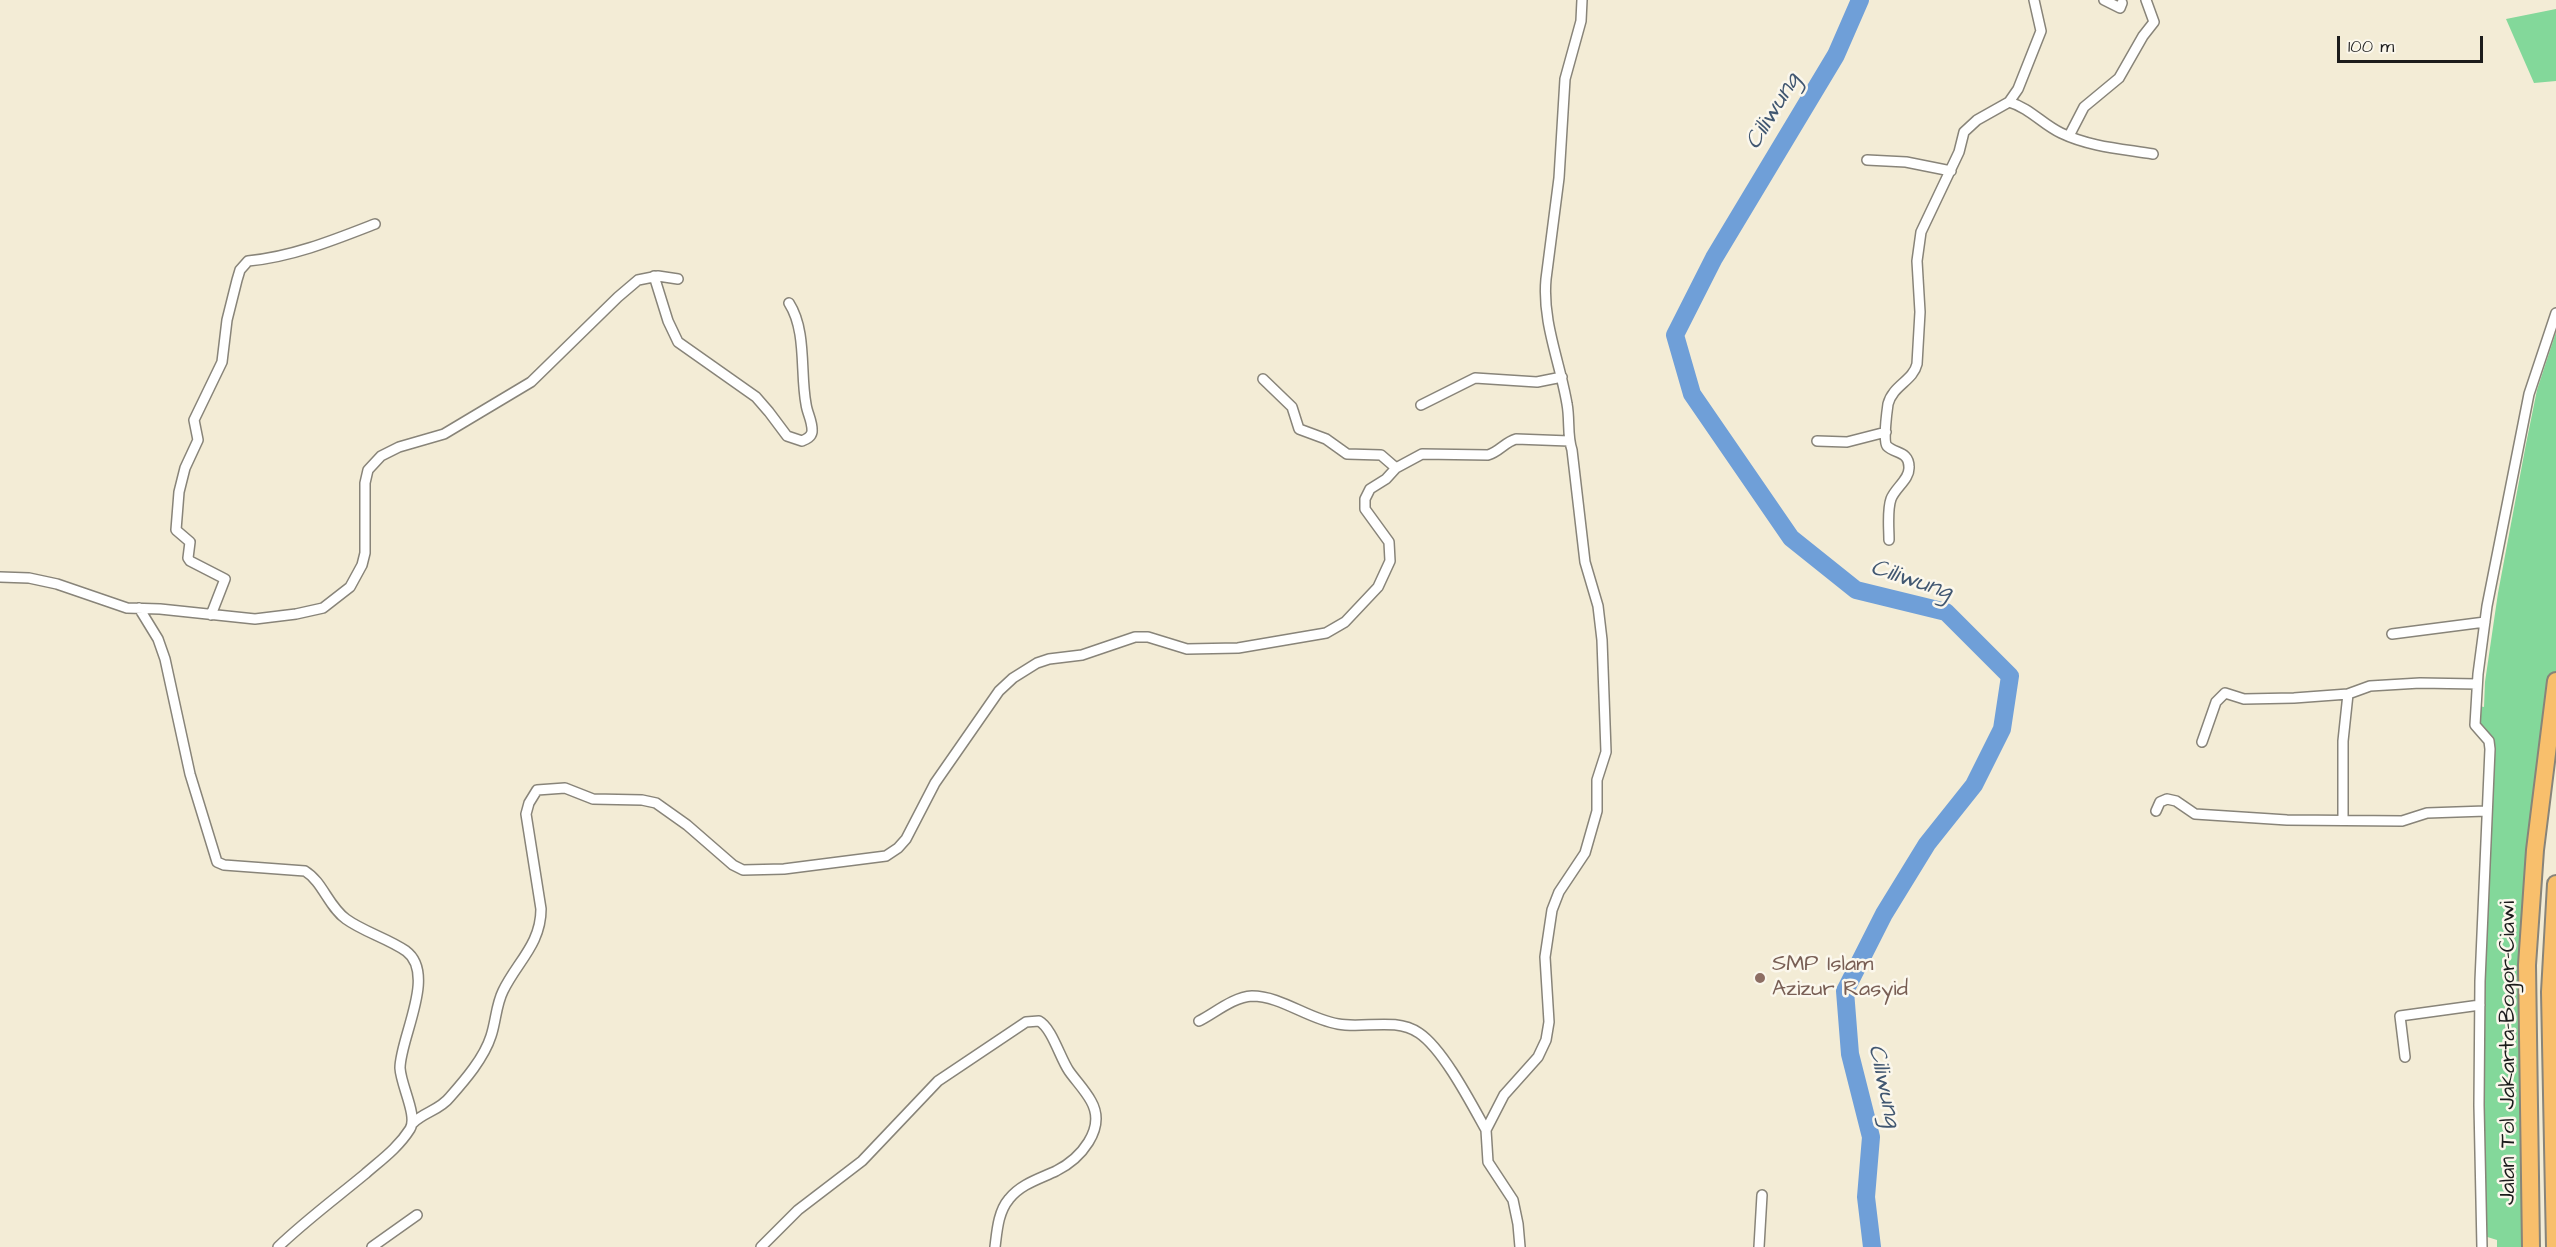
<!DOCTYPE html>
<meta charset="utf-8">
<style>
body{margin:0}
#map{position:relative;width:2556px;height:1247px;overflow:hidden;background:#f3ecd6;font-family:"Architects Daughter",sans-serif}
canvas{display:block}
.scale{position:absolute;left:2337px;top:36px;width:146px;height:27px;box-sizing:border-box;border:3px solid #1c1c1c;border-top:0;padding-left:8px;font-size:18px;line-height:21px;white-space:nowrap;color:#1c1c1c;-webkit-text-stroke:4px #fbf7ec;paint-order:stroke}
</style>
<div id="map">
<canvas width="2556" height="1247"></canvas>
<div class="scale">100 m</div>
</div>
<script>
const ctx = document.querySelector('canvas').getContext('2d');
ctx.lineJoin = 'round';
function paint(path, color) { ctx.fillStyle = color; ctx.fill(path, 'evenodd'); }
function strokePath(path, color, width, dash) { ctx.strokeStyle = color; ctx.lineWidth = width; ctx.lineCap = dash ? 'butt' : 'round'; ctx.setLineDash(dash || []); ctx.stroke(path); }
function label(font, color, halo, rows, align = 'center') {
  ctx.font = font + ' "Architects Daughter",sans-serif'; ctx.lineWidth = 5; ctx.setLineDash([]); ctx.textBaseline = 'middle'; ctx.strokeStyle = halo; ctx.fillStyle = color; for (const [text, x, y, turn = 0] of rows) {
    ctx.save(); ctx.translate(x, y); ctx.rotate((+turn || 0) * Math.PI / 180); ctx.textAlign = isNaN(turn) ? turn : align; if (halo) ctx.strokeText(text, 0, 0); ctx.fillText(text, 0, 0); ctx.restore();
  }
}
paint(new Path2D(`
 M2556,9V81L2534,83L2506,19Z
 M2556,332V681L2535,850L2531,1247H2497V1240L2481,1235L2479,1105L2490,749L2474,718L2475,705L2484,707L2485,682L2498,593L2526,444L2537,390Z`), '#83d89a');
strokePath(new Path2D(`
 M1860,0L1836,55L1714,258L1675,335L1692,394L1791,538L1856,590L1946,612L2010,676L2002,729L1974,785L1927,844L1884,914L1845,991L1850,1054L1871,1137L1866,1197L1872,1247`), '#6f9fd8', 18);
const minor = new Path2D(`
 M2104,0L2120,8L2122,3
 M2009,102C2030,108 2042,124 2061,133C2090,147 2123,149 2153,154
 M2069,136L2084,107L2119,78L2143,36L2154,22L2146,0
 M1867,160L1906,162L1951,171
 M654,276L668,321L678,342L756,397L769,412L787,436L802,441C807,439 811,437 812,432C813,422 807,413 806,404C800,373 807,331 789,303
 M1263,379L1292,407L1299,429L1326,439L1347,454L1381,455L1396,468L1422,454L1488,455C1499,452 1505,442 1516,439L1569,441
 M1421,405L1475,378L1537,382L1562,377
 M1817,441L1847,442L1886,432
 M1889,540C1889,528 1887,510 1891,499C1895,488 1910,479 1909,467C1909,451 1895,454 1887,446C1883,441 1887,411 1888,404C1893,385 1913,381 1917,364L1920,312L1917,261L1921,232L1959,152L1964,132L1977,120L2009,102L2018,89L2041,31L2034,0
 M0,577L29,578L57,584L127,608L160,609L255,619L296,614L323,608L350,587L362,565L365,553V483L368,470L381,456L399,447L444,434L531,382L618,297L638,280L658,276L678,279
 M139,608L158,639L165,659L190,774L217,862L224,865L305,871C323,882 328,906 346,919C364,932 387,938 406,951C437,974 400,1038 400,1068C401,1086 418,1116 410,1129C398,1148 381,1160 365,1174C336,1198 305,1221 278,1247
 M211,615L225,579L190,561L188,558L190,542L176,530L179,492L185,468L198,440L194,420L222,362L227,320L237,280L240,270L248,261C292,257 334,240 375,224
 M2392,634L2485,622
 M2202,742L2216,702L2225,693L2244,699L2294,698L2348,694L2370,686L2420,683L2477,684
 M2156,811L2160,802L2167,799L2176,801L2195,814L2287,820L2402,821L2427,813L2486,811
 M2343,819V741L2348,694
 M1199,1021C1215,1013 1233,997 1252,996C1281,996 1308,1019 1338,1024C1364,1029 1395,1017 1419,1033C1443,1049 1471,1103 1486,1130
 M2405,1057L2400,1016L2480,1005
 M413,1123C424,1112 440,1110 450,1097C465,1080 484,1058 491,1036C496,1021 496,1005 503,991C517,962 541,944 541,909L526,814L529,803L537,790L565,788L593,799L642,800L656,803L687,825L733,865L743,870L784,869L886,856L898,848L906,839L935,783L999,691L1013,678L1037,663L1049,659L1082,655L1135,637H1148L1187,649L1238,648L1326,633L1345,622L1378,587L1390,561L1389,542L1365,509V499L1370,489L1386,479L1396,468
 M372,1247L417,1215
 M761,1247L798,1210L862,1161L938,1081L1026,1022L1039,1021C1052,1028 1060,1058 1069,1071C1076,1081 1085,1090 1091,1101C1107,1129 1080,1159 1056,1171C1039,1179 1021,1184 1009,1199C998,1212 997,1231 995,1247
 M1520,1247L1518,1224L1513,1200L1488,1162L1486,1130L1504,1095L1538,1057L1546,1040L1549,1022L1545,957L1552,910L1559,892L1585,853L1597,811V780L1606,752L1602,640L1598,606L1585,562L1572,450C1567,436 1570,419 1567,404C1560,362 1542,322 1546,279L1559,178L1565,79L1581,21L1582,0
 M1759,1247L1762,1195
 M2482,1247L2479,1105L2480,981L2490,749L2489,741L2475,725L2478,674L2487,606L2529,394L2556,313`);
const motorway = new Path2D(`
 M2531,1247L2527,965L2535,850L2556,681
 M2555,1247L2550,992L2556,884`);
strokePath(minor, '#888479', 12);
strokePath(motorway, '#888479', 20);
strokePath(minor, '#fff', 9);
strokePath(motorway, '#f8bf6c', 16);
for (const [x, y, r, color] of [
 [1760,978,6,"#8d6e63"]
]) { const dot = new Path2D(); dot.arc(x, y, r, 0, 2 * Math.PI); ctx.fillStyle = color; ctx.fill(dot); strokePath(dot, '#fbf7ec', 2); }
label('22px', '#785e54', '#fbf7ec', [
 ["SMP Islam",1772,965],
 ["Azizur Rasyid",1772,990]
], 'left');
label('22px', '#1c1c1c', '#fbf7ec', [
 ["Jalan Tol Jakarta–Bogor–Ciawi",2509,1053,-90]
]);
label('italic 24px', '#415771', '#fbf7ec', [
 ["Ciliwung",1774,112,-59],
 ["Ciliwung",1911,581,18],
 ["Ciliwung",1883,1086,78]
]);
</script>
